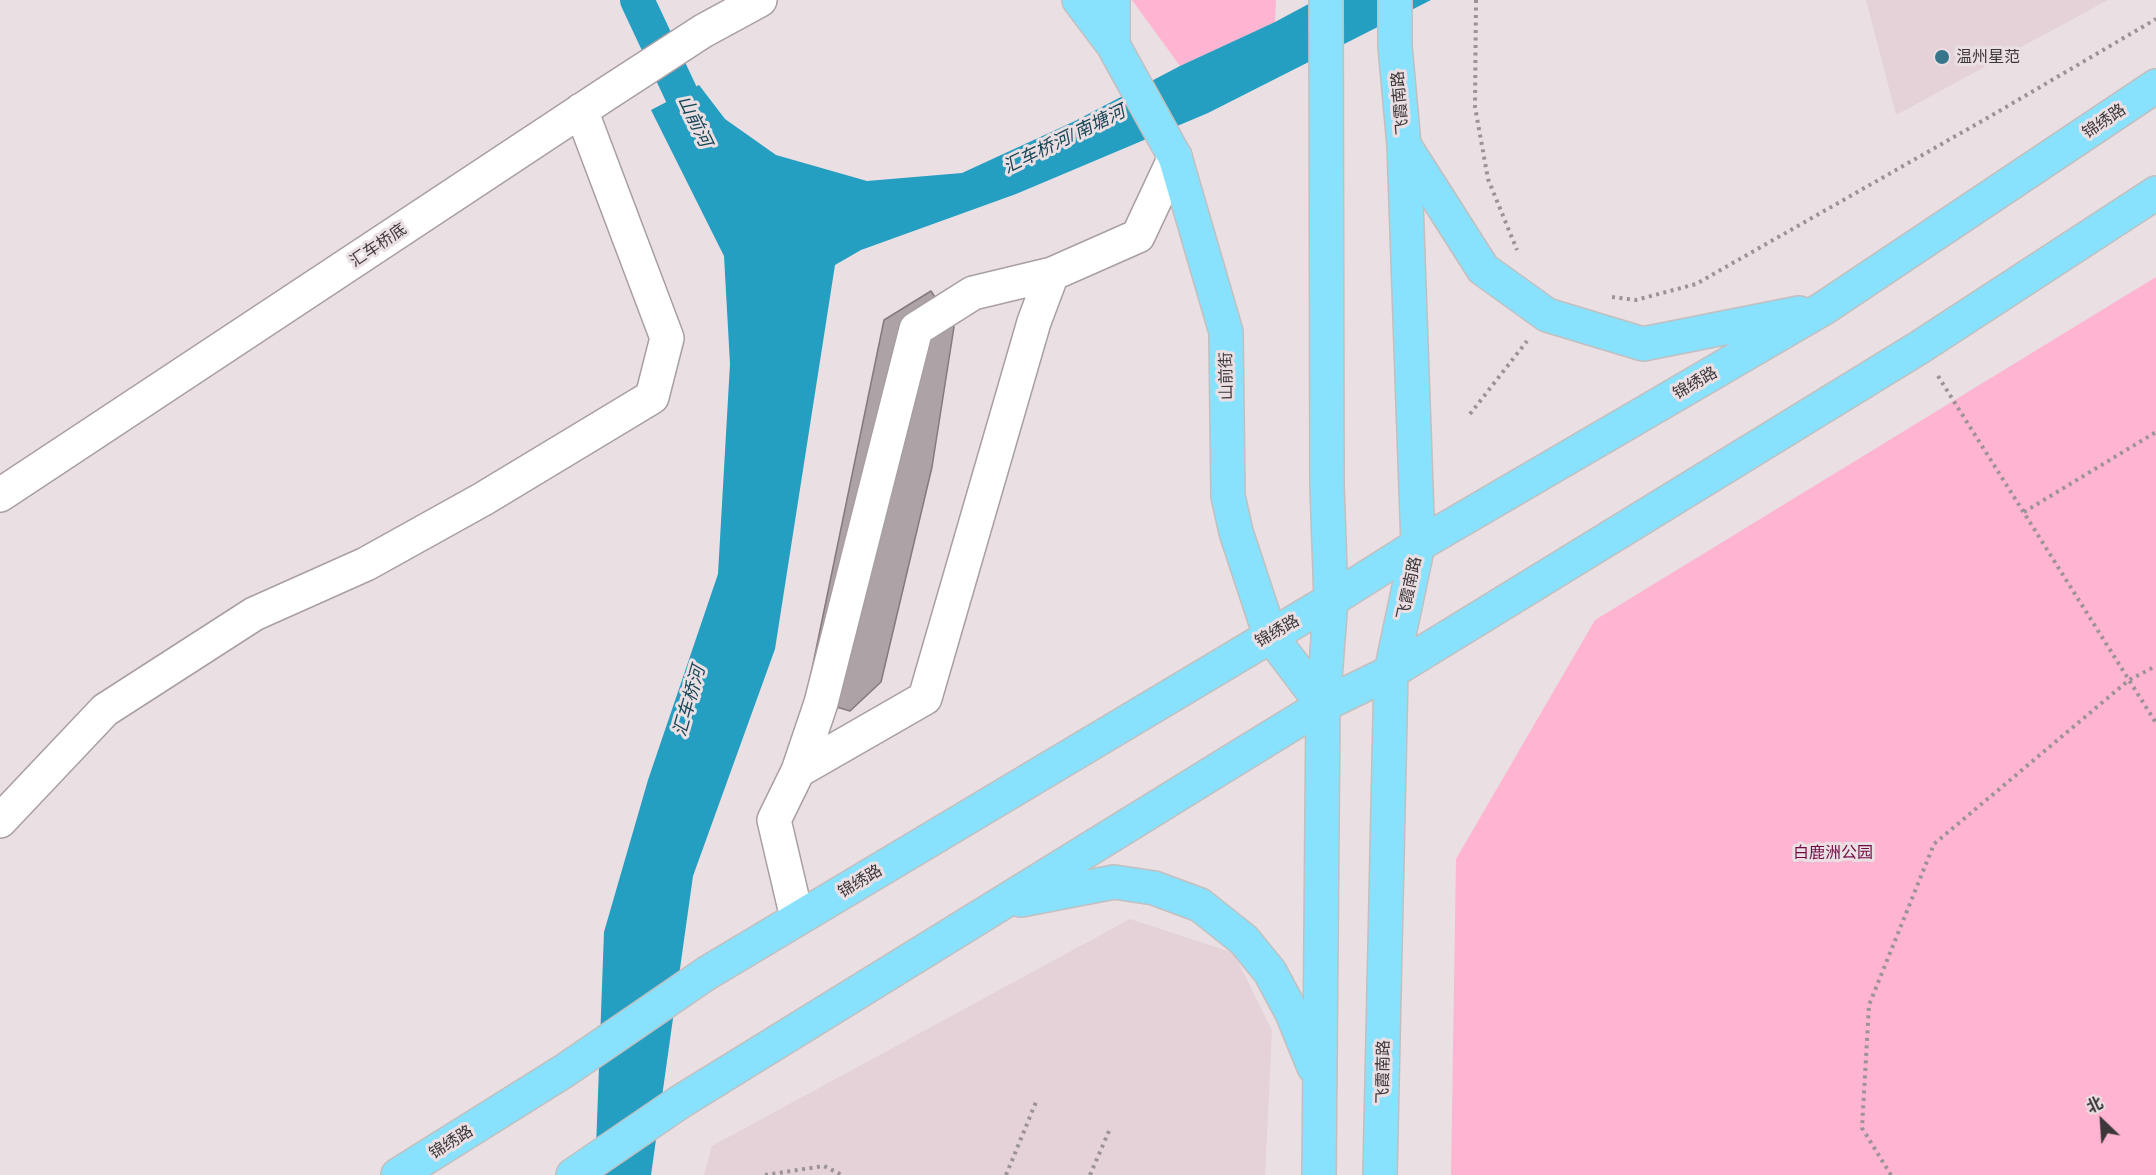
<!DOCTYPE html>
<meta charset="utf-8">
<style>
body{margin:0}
#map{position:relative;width:2156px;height:1175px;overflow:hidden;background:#eadfe3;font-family:Barlow,"Noto Sans SC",sans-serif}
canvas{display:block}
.north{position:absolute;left:2072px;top:1091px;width:60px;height:60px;-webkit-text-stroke:4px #eadfe3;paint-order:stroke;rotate:335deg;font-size:16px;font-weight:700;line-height:24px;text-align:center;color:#3c3739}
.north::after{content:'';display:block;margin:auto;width:21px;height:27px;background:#3c3739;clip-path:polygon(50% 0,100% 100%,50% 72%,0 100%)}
</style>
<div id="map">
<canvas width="2156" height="1175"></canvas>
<div class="north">北</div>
</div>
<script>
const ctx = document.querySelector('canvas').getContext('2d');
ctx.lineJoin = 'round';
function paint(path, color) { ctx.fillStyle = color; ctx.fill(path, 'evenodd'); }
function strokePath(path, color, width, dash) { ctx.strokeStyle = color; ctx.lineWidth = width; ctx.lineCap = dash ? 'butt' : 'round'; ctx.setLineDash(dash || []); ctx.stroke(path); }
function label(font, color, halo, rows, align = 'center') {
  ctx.font = font + ' Barlow,"Noto Sans SC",sans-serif'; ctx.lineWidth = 6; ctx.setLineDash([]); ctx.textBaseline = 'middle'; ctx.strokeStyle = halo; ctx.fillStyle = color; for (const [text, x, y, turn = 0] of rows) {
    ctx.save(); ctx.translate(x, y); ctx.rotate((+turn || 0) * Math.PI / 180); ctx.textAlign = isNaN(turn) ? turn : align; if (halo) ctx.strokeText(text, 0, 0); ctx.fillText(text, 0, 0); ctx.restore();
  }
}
paint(new Path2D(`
 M1866,0H2108L1896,115Z
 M1130,919L1234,953L1272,1031L1265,1175H704L712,1146Z`), '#e5d2d8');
paint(new Path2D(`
 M1132,0H1276L1275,22L1180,66Z
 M2156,277V1175H1451L1456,859L1595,620Z`), '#ffb4d1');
paint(new Path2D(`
 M1316,0H1431L1208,113L1016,194L861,250L835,265L775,649L693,876L651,1175H595L604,932L648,780L718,574L730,364L724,256L651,110L699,85L725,119L776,155L867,181L962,173L1075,121L1180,66L1275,22Z`), '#249ec1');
strokePath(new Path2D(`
 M637,0L701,136`), '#249ec1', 34);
const building = new Path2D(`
 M931,291L954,327L932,467L881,682L850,711L806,698L884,320Z`);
paint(building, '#ada2a6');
strokePath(building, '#847a7d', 1.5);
const minor = new Path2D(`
 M0,495L606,94L703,31L760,0
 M798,771L821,703L916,329L973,293L1052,274
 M0,821L105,710L254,614L366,564L483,499L652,397L667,338L581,110
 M797,918L774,820L798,771L925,698L1034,322L1052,274L1138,236L1175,157`);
const major = new Path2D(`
 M1079,0L1113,45L1175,157L1226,332L1228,496L1236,532L1270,635L1323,705
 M1113,0V45
 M1404,145L1483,269L1547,315L1643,344L1799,313
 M1021,900L1114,882L1154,888L1200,905L1244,940L1270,972L1292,1013L1314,1067
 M398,1175L564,1071L707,973L1331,600L1418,545L1824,308L2156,86
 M573,1175L680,1102L1227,764L1323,705L1391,672L1920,347L2156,193
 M1319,1175L1323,705L1331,600L1327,486L1326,0
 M1380,1175L1391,672L1418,545L1404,145L1395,46V0`);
strokePath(minor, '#a99fa2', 36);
strokePath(major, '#c1bfc0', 36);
strokePath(new Path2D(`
 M1476,0L1475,107L1488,179L1517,250
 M1612,297L1636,300L1696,284L1989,117L2156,19
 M1938,376L2156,723
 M1470,414L1527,341
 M2024,512L2156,432
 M765,1175L824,1166L842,1175
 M1006,1175L1036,1102
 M1090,1175L1109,1131
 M1891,1175L1862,1128L1869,1005L1934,844L2129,680L2156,666`), '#9c9396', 4, [3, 4.5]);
strokePath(minor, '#fff', 33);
strokePath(major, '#89e2fd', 33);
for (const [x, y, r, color] of [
 [1942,57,8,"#37758a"]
]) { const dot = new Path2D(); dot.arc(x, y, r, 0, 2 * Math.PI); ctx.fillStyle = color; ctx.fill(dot); strokePath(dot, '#eadfe3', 2); }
label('16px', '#3c3739', '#eadfe3', [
 ["温州星范",1956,57]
], 'left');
label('16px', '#3c3739', '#eadfe3', [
 ["飞霞南路",1400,103,-95],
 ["锦绣路",2104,121,-34],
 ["汇车桥底",378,245,-34],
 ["山前街",1226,376,-91],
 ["锦绣路",1695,383,-30],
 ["飞霞南路",1409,588,-78],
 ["锦绣路",1277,631,-30],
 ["锦绣路",860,881,-31],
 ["飞霞南路",1383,1072,-89],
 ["锦绣路",451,1142,-32]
]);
label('16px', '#720943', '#eadfe3', [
 ["白鹿洲公园",1833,853]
]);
label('italic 18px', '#164656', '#eadfe3', [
 ["山前河",695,121,64],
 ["汇车桥河/南塘河",1064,139,-26],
 ["汇车桥河",689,701,-74]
]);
</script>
